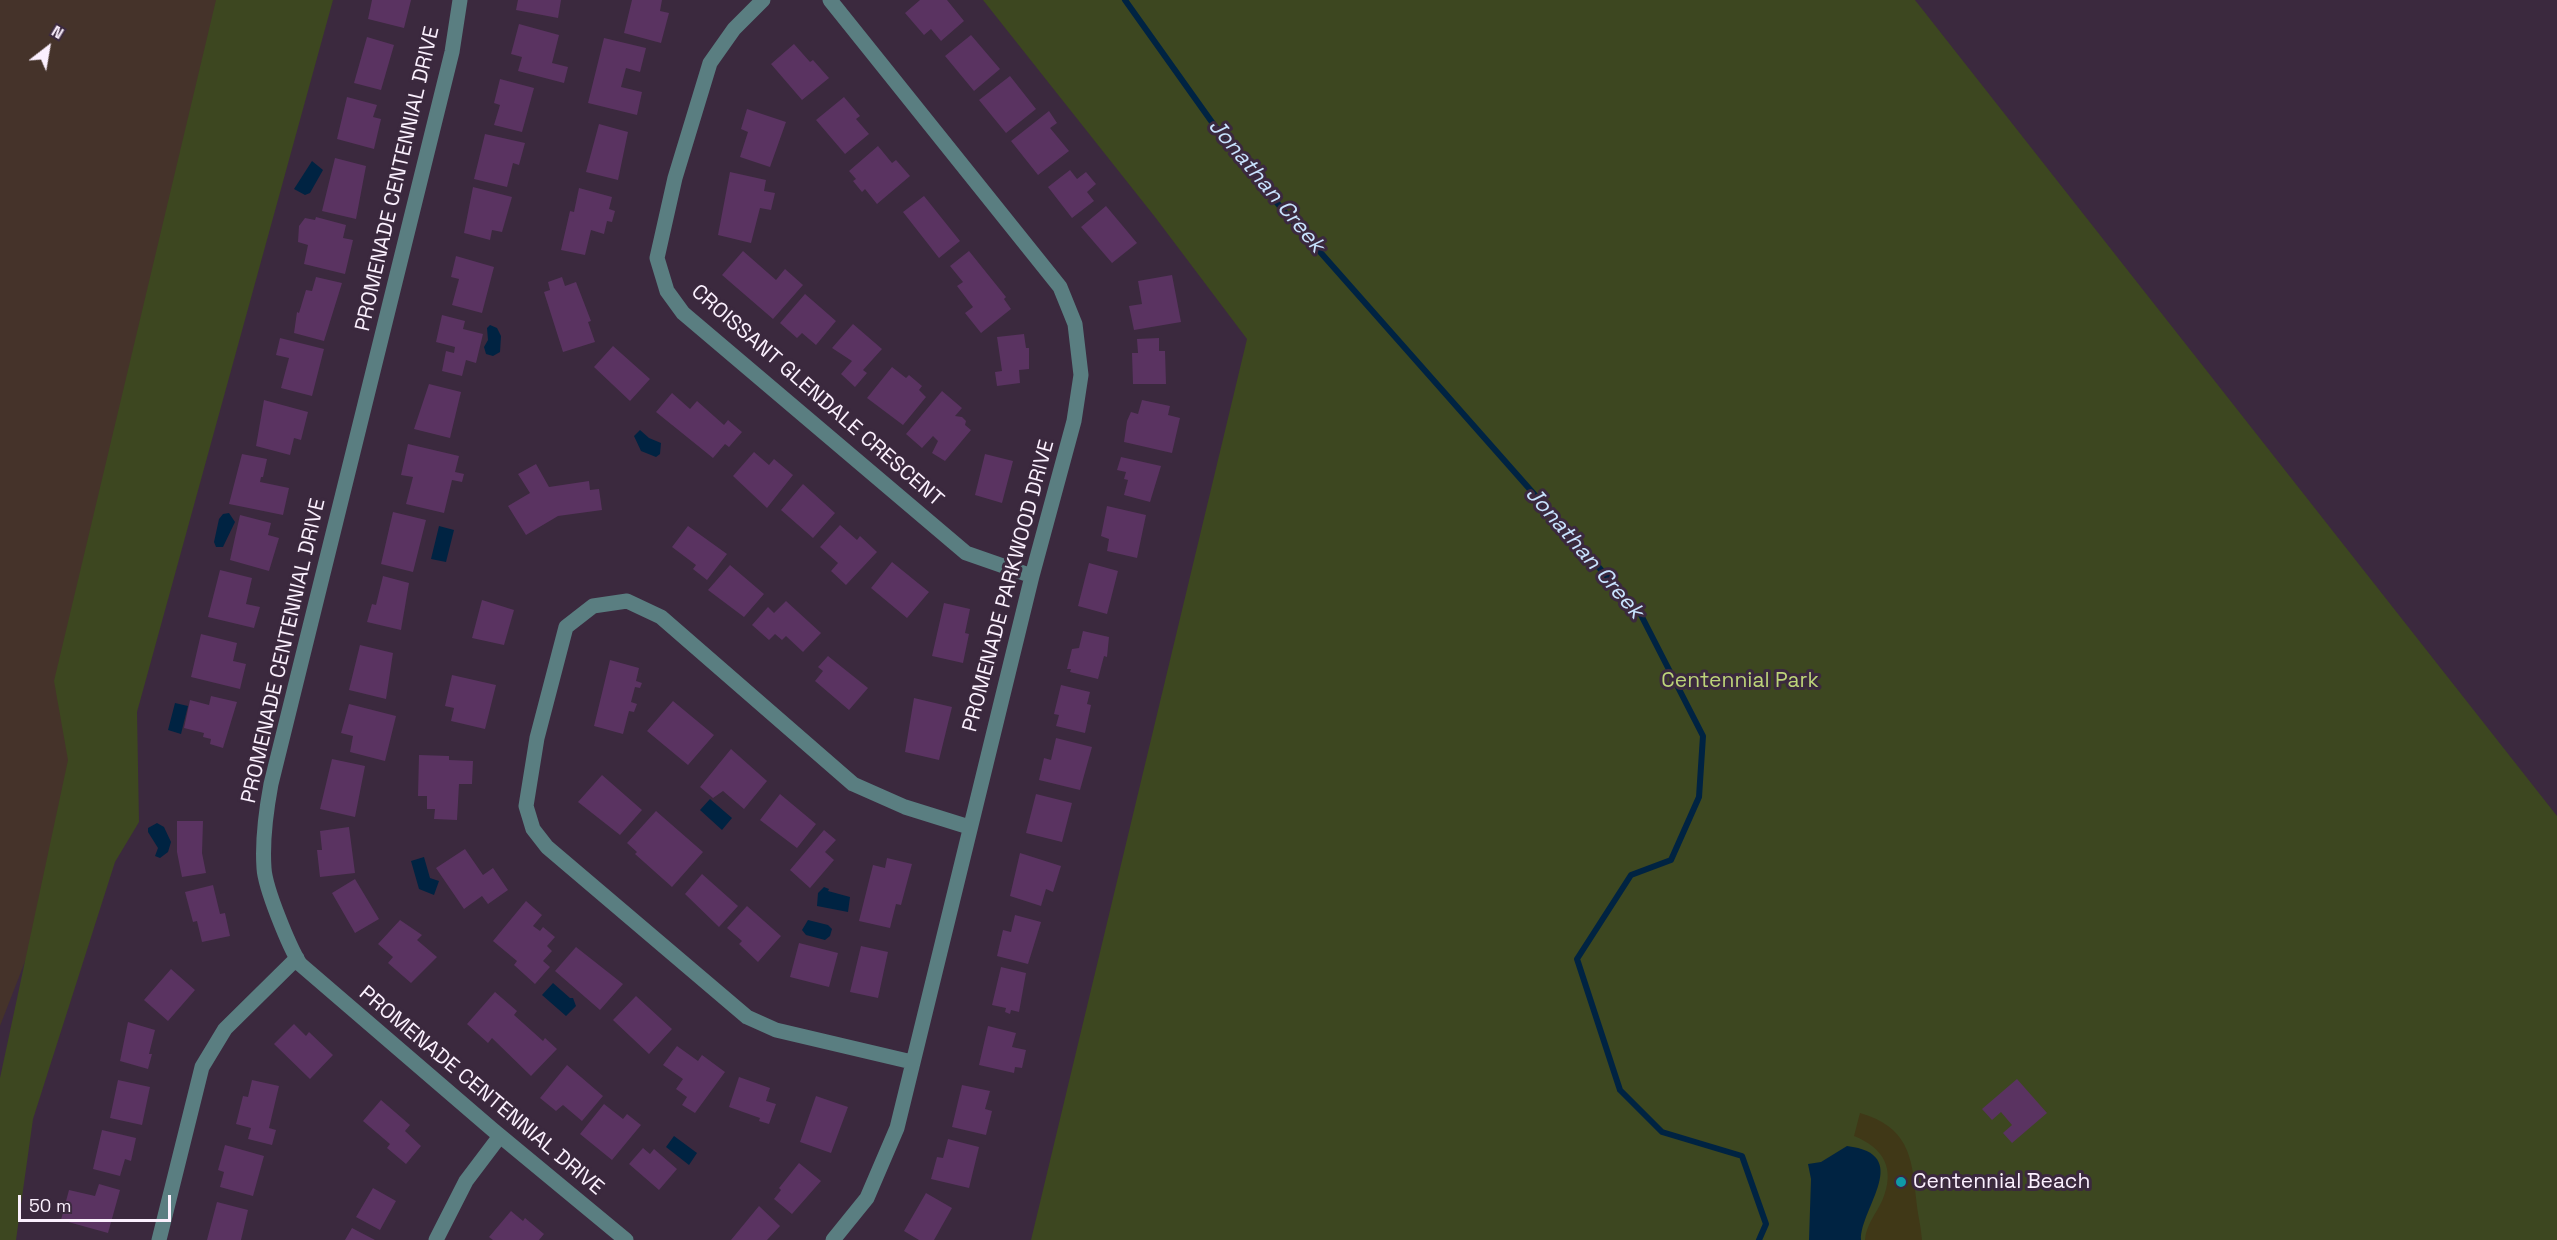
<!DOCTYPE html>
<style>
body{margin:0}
#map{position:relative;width:2557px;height:1240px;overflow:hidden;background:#3b293e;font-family:"Space Grotesk",sans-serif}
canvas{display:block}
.north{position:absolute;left:18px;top:18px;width:60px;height:60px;-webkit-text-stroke:4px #3b293e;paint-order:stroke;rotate:31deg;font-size:16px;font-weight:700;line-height:24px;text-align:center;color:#fbf0fe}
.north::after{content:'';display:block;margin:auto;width:21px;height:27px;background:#fbf0fe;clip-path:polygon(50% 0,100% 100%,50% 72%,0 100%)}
.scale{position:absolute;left:18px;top:1195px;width:153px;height:27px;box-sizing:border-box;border:3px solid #fbf0fe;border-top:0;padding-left:8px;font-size:18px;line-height:21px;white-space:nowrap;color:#fbf0fe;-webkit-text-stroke:4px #3b293e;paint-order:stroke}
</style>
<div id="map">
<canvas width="2557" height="1240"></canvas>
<div class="north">N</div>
<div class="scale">50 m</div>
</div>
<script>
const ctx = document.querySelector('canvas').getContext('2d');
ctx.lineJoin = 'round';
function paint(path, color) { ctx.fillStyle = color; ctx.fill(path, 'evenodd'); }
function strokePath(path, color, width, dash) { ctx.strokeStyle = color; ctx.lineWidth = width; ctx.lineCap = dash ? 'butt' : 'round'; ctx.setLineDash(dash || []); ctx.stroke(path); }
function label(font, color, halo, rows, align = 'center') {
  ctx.font = font + ' "Space Grotesk",sans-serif'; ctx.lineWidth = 6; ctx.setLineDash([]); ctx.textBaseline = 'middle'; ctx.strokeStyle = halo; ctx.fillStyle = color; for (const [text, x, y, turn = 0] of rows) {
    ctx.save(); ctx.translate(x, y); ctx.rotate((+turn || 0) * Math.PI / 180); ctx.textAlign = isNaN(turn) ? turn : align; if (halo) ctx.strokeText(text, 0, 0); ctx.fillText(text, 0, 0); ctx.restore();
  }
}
paint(new Path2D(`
 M0,0H262L88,799L0,1026Z`), '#45332a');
paint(new Path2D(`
 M216,0H333L137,712L139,822L115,862L33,1119L16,1240H0V1078L68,760L54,681Z
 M983,0H1915L2557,816V1240H1031L1247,339L1155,217Z`), '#3d4720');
paint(new Path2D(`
 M1860,1113C1907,1127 1912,1154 1916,1198C1917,1212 1921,1226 1922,1240H1865C1866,1225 1876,1214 1882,1201C1896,1169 1884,1148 1854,1136Z`), '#403817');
paint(new Path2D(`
 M312,161L323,170L310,193L305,195L294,189Z
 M490,325L497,328L501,336L500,352L493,356L486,354L484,347L488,340L487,328Z
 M640,430L649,438L661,443L660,454L656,457L641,451L634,436Z
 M229,513L235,522L223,547H216L214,542L219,519L223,514Z
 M439,526L454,530L446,562L431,559Z
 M175,703L188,706L181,734L168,730Z
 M710,799L732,818L722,830L700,810Z
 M157,823L164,827L171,842L168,852L160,858L155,856L158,848L148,832V828Z
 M424,857L430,878L439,881L434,895L419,889L411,861Z
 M824,887L829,889L828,891L850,897L848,912L817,906L818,893Z
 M808,920L828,925L832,929L830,936L825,940L806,935L802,930Z
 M553,983L570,998H573L576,1006L566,1016L542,995Z
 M674,1136L697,1153L689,1165L666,1147Z
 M1847,1146C1914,1154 1860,1208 1861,1240H1809L1811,1179L1808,1164L1821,1162Z`), '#002342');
strokePath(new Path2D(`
 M1125,0L1224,139L1283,210L1641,615L1703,736L1699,797L1671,860L1631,875L1577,959L1620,1090L1662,1132L1742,1156L1766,1224L1759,1240`), '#002342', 6);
paint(new Path2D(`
 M372,0H411L404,28L368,19Z
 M518,0H561L558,18L516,10Z
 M632,0H662L660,11L669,13L661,43L624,33Z
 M920,0H947L964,21L941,41L931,29L924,35L905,13Z
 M519,24L559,35L552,63L568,67L564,83L518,71L522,57L511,54Z
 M971,35L1000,69L974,91L945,56Z
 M367,37L394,45L381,90L354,83Z
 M604,38L646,48L640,72L626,68L621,87L642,92L637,115L588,103Z
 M794,44L810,62L813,60L829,78L802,100L771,64Z
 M1010,76L1036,109L1006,133L979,100Z
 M500,79L534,88L522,132L494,125L500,105L494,103Z
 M347,97L377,105L373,117L381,119L374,149L337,139Z
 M844,97L860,116L856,119L869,134L845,154L816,120Z
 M747,109L786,122L770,167L740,157L748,132L741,129Z
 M1049,111L1057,123L1050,128L1069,151L1038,175L1011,141Z
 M599,124L628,132L618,180L586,172Z
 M485,134L525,143L519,165L513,163L507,187L474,179Z
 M878,146L892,163L896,160L910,176L877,204L865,189L862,192L853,181L856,179L849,171Z
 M335,158L366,166L356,219L322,211Z
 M1070,170L1077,179L1086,172L1096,184L1087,192L1094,201L1072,218L1048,187Z
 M730,172L766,180L764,191L775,193L771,210L760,208L751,243L718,235Z
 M473,187L512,197L502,232L492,230L490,240L464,233Z
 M579,188L612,197L609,209L615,211L612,222L607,221L604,234L591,230L585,255L561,250L570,211L574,212Z
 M924,196L960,241L939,258L903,212Z
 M1106,206L1137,243L1112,263L1081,227Z
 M316,217L346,225L343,238L353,240L345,274L304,264L308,245L298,242L299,226L305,218L315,220Z
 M743,251L776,280L785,269L803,285L773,319L722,275Z
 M969,251L1006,297L1004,299L1011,309L981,333L965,313L973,307L957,286L963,282L950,266Z
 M456,256L494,267L482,313L452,305L459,279L451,277Z
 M1172,275L1181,322L1134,330L1129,306L1142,304L1138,281Z
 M316,277L342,283L324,341L294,333L297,312L299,313L306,290L312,291Z
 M562,277L565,286L576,282L591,321L588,322L595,342L563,352L544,292L550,290L548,282Z
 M805,294L836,321L816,345L802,333L797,338L780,323Z
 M442,315L465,321L463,329L483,334L476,363L466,360L462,376L442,371L446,351L454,353L455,347L436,342Z
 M853,324L882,349L863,370L867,373L855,387L841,374L852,361L832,348Z
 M1024,334L1026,348H1029V369L1019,370L1020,383L997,386L995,372L1002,371L997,337Z
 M280,338L324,349L312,396L281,388L289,358L276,355Z
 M1159,338V351H1165L1166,384H1133L1132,353H1138L1137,339Z
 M613,346L650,379L630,401L594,367Z
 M892,367L906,378L909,375L922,386L919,390L926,397L903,425L867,398Z
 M429,384L461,392L450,438L414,429Z
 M942,391L962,408L955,416L962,417L966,421L965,425L971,430L945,461L932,453L938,441L933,436L922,448L906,434Z
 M672,393L690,409L697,401L724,425L728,420L742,432L729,447L725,444L713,458L656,412Z
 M264,400L308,412L301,440L294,438L290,455L256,446Z
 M1142,400L1170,406L1168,415L1180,418L1172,453L1124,442L1127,421L1131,412L1138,414Z
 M408,444L459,456L455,472L464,474L462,482L452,480L444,513L406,504L413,477L401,475Z
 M754,452L769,465L774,459L793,475L767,508L733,476Z
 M242,454L267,459L263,477H261L260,482L289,488L283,515L229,504Z
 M985,454L1013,461L1002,503L975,495Z
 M1121,457L1161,466L1150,502L1124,495L1128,480L1124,479L1126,472L1117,470Z
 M536,464L549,487L589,481L590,490L599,489L602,510L558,516L526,535L508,506L530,493L518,474Z
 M803,484L835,513L813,538L781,510Z
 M1107,506L1146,515L1137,558L1107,551L1109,539L1101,536Z
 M393,512L426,520L413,572L381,564Z
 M240,515L271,523L268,535L279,538L269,571L230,560Z
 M840,525L857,540L860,536L877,552L846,585L831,571L838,563L820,547Z
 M688,526L727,554L707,580L693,569L696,565L672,547Z
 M892,562L929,592L907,618L871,588Z
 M1089,563L1118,571L1107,614L1078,606Z
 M730,565L764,594L744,617L708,590Z
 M220,570L252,578L246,604L260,607L254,628L208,617Z
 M383,576L409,583L401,630L367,622L372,604L376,605Z
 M482,600L514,610L504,645L472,638Z
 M786,601L821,633L803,652L786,636L782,640L775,634L769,640L752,625L768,607L774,613Z
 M944,603L970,609L965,633L969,634L963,663L932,656Z
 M1083,631L1109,637L1107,657L1104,656L1098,679L1070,672L1071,669H1067L1072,649L1079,648Z
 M201,634L237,643L233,661L246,664L240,689L191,677Z
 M360,645L393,653L386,699L349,690Z
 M828,656L868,688L849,710L815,681L823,671L818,667Z
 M610,660L639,668L636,681L642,683L640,688L635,687L631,702L637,704L634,712L629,711L623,734L594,726Z
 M452,675L496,685L485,729L451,721L454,708L445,706Z
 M1061,685L1090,692L1087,704L1091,705L1085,733L1056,726L1059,715L1054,714Z
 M211,696L237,702L223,748L210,744L211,739L203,737L204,733L184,728L190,700L209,705Z
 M914,698L952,707L939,760L905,752Z
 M673,701L714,735L688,765L647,731Z
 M349,704L396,716L385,761L350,752L353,736L341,733Z
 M1056,738L1092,747L1080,790L1039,780L1044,758L1051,760Z
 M731,749L767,781L744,809L723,791L713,798L700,787Z
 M419,755L449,756V760L473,761L472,784H459L457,820L434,819L435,809H427V796H418Z
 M332,759L365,766L355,817L320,809Z
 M602,775L642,810L620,835L578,802Z
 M780,794L816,824L797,848L760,820Z
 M1036,794L1072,803L1062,842L1026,833Z
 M656,811L703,852L672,887L635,854L637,852L627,843Z
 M177,821H203L202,853L206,873L182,877L177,852Z
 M349,827L355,873L320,877L317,850H322L320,831Z
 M824,830L836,840L825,852L834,860L810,888L790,870Z
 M465,849L483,875L493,868L508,890L488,904L482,896L464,909L436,868Z
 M1020,853L1061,866L1053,892L1046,889L1041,906L1010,896Z
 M887,858L912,864L901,905L896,904L890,928L859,921L873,865L885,868Z
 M702,874L738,906L719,927L685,894Z
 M355,879L379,919L355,933L332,893Z
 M213,885L220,914L225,913L230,936L202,942L197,921L193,922L185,892Z
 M526,901L542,915L533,926L540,931L543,927L555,937L547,946L552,951L543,961L550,967L535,984L514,965L517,961L493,941Z
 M747,906L781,936L758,962L739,944L742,941L727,928Z
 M1015,915L1041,922L1028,964L997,956L1003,930L1011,932Z
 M400,920L422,935L417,940L437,957L411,983L388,963L393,957L378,944Z
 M799,943L838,953L829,987L790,977Z
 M861,946L888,952L878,998L850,992Z
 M576,947L623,984L600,1010L555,971Z
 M1001,967L1026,973L1019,1012L1011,1010L1010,1014L1005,1012L1006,1008L992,1005Z
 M171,969L195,990L168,1021L144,1000Z
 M495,992L517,1011L514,1015L543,1041L545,1038L557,1049L531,1076L492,1038L488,1043L467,1024Z
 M636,996L672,1029L649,1054L613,1020Z
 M128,1022L155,1030L149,1054H152L148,1069L120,1061Z
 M294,1024L306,1036L309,1032L333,1055L310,1079L274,1044Z
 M988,1026L1016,1033L1012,1047L1026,1050L1022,1068L1015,1067L1014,1073L979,1065Z
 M677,1046L698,1061L702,1055L725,1072L695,1113L682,1105L687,1097L676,1089L683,1079L663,1065Z
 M567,1065L603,1096L582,1121L563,1105L556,1111L540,1098Z
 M739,1077L770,1088L766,1101L776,1104L769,1124L759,1121L760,1118L729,1107Z
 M2017,1079L2047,1113L2012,1143L2003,1133L2012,1125L2001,1112L1992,1120L1982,1109Z
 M118,1080L150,1087L142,1125L110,1118Z
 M252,1080L279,1086L269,1128L276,1130L272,1145L248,1139L251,1128L236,1124L243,1096L248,1097Z
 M962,1085L990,1091L985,1109L992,1111L986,1135L952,1127Z
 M816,1096L848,1107L831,1153L800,1142Z
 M381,1100L410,1125L405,1131L421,1146L406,1164L387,1148L390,1144L363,1121Z
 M604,1104L623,1119L627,1114L641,1125L612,1160L580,1134Z
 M102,1130L136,1138L131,1161L125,1159L120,1176L93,1169Z
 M948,1139L979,1147L969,1188L931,1179L937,1157L943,1158Z
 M225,1145L264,1156L253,1196L220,1187L224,1172L218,1170Z
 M643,1148L650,1154L654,1149L677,1169L659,1190L629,1164Z
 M799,1163L821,1181L792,1214L774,1199L781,1190L779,1188Z
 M99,1184L120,1190L108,1233L61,1220L69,1190L95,1196Z
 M373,1188L396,1201L380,1230L356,1217Z
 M926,1193L952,1208L934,1240H919L904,1231Z
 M217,1202L248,1210L241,1240H207Z
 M759,1206L780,1226L767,1240H731Z
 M511,1211L523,1221L525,1218L544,1234L539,1240H493L489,1237Z
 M352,1228L375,1240H345Z`), '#5a3361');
strokePath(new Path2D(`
 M460,0L452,52L271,784C266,811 262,840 264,868C265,888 289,946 300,964L493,1130L626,1240
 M763,0L734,29L710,63L675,178L657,258L667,291L683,313L966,553L1032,576
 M830,0L1060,287L1075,324L1081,375L1074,421L1032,576L897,1128L867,1198L833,1240
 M912,1062L776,1030L747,1017L547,847L533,829L526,806L537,738L566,627L593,606L627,601L661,617L853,784L905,807L969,827
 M159,1240L202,1067L225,1029L297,958
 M436,1240L466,1181L500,1136`), '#5a7e81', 15);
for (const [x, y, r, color] of [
 [1901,1182,6,"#0f9aa8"]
]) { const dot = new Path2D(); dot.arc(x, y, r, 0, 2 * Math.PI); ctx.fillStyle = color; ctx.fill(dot); strokePath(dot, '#3b293e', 2); }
label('21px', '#fbf0fe', '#3b293e', [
 ["PROMENADE CENTENNIAL DRIVE",398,179,-77],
 ["CROISSANT GLENDALE CRESCENT",817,396,41],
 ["PROMENADE PARKWOOD DRIVE",1009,586,-75],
 ["PROMENADE CENTENNIAL DRIVE",284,651,-77],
 ["PROMENADE CENTENNIAL DRIVE",481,1091,40]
]);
label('21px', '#bdd479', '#3b293e', [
 ["Centennial Park",1740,681]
]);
label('21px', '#fbf0fe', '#3b293e', [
 ["Centennial Beach",1913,1182]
], 'left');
label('italic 22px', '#c8e3fe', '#3b293e', [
 ["Jonathan Creek",1266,186,50],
 ["Jonathan Creek",1584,553,49]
]);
</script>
